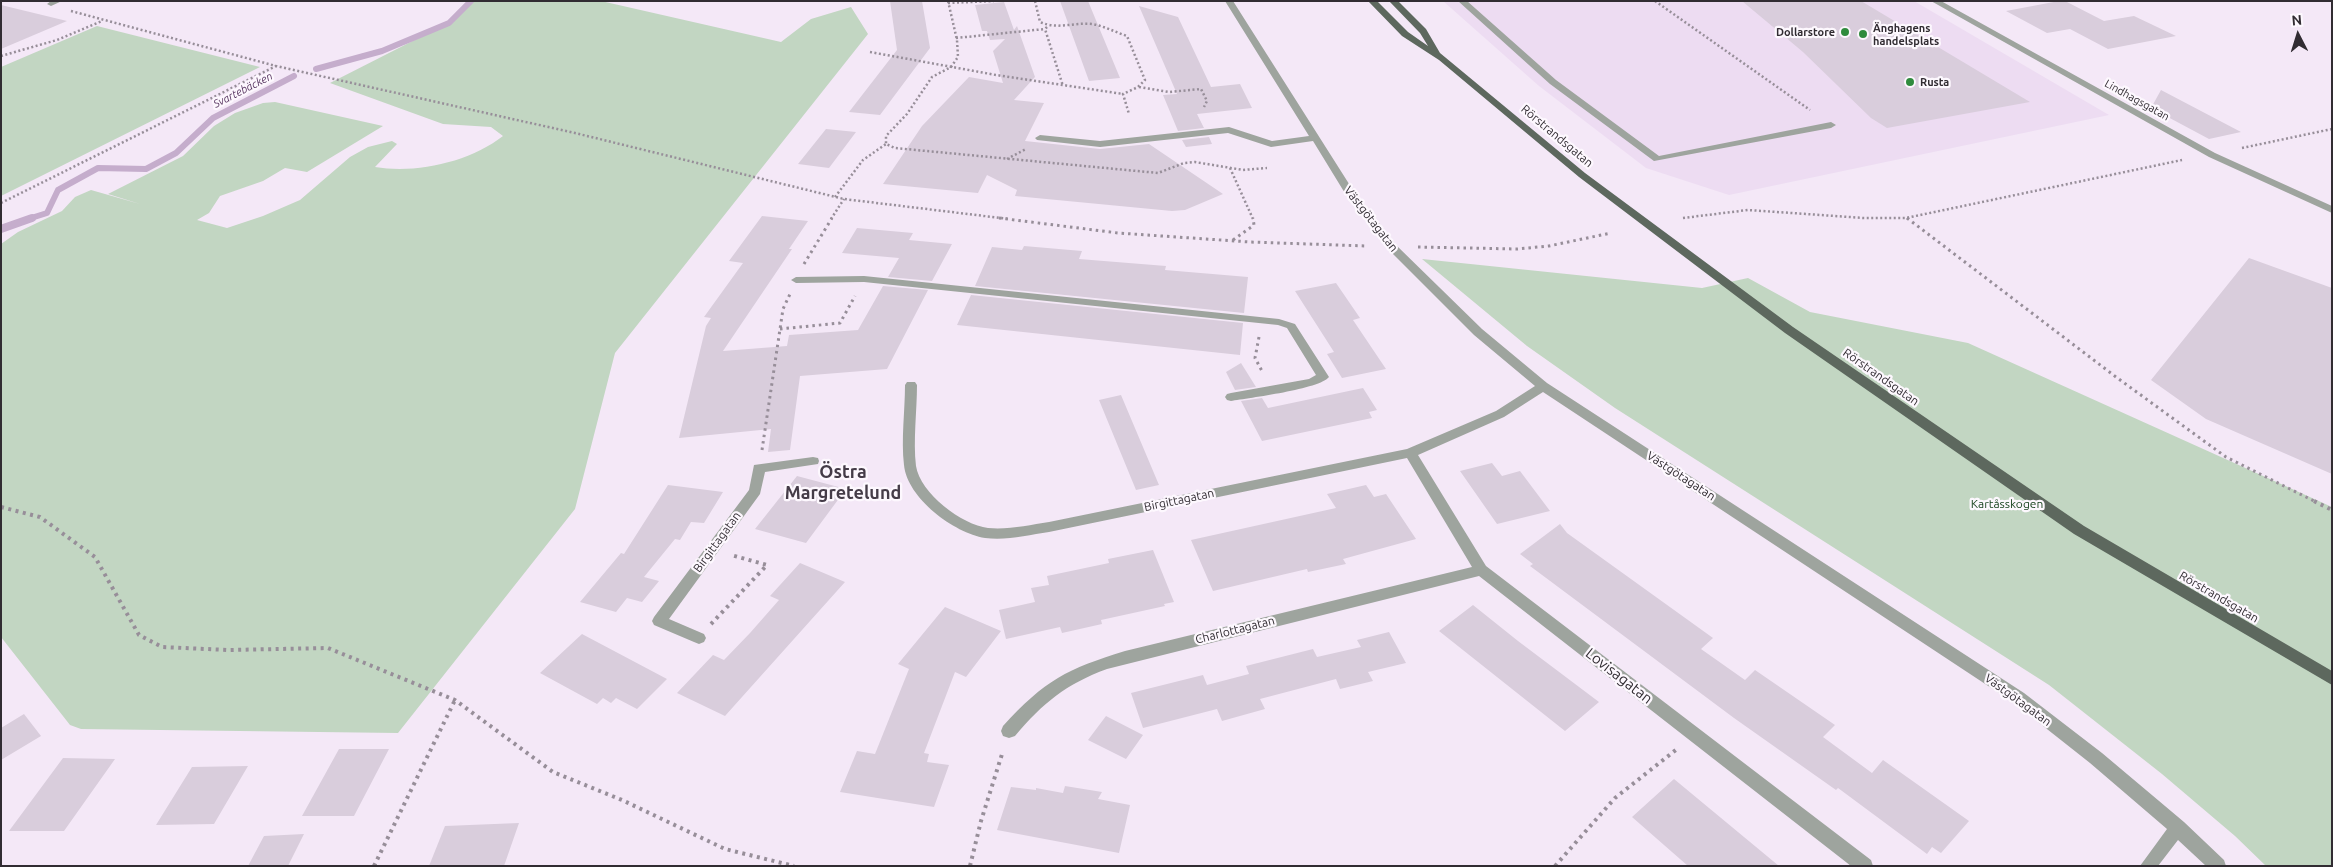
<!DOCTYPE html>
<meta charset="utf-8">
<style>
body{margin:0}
#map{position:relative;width:2333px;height:867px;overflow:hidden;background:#f4e8f7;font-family:Ubuntu,sans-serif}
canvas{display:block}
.frame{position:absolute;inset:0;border:2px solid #312c32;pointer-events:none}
.north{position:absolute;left:2273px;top:10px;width:50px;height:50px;-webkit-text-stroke:4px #fdf8fe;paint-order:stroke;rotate:355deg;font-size:14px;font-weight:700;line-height:20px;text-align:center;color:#312c32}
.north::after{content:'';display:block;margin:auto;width:18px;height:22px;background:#312c32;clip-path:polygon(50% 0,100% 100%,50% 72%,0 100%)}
</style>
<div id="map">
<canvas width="2333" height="867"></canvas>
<div class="frame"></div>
<div class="north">N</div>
</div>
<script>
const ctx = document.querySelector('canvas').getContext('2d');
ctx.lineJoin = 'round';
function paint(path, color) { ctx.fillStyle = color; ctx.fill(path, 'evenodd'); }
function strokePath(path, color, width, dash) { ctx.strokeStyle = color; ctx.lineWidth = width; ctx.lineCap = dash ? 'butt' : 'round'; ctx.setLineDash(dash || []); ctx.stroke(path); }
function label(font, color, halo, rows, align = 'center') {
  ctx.font = font + ' Ubuntu,sans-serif'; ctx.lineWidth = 4.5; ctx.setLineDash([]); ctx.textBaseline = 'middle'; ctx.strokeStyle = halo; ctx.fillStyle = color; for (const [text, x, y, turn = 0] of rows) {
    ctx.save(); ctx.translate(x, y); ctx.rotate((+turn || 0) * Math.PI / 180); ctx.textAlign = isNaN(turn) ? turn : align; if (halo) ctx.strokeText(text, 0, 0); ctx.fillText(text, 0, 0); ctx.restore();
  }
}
paint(new Path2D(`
 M1443,1H1914L2109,115L1729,195L1646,168L1539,86Z`), '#eddcf2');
paint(new Path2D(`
 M471,1H601L781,42L811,19L851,7L868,34L615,353L575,509L398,733L81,729L70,725L1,637V244L18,232L62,211L75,197L91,190L140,204L108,194L183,156L214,126L235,113L263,103L275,102L383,126L307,172L285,168L263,181L220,196L209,213L197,220L227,228L263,216L300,200L350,157L368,147L392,141L397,144L375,167C416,174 470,162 503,136L491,127L443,124L330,83L448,23Z
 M97,26L260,67L1,196V67Z
 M1422,259L1702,288L1748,278L1810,312L1968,343L2332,507V866H2266L2235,836L2162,774L2049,685L1615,408L1527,346Z`), '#c2d6c2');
strokePath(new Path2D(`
 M316,69L382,51L449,23L471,1
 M28,219L47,213L58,190L98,168L146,169L176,153L213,118L294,76`), '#c5adcc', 6);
strokePath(new Path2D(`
 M1,229L32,218`), '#c5adcc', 8);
paint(new Path2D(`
 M890,1H922L930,48L880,115L849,112L897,50Z
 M1060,1H1088L1120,78L1089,81Z
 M1742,1H1861L2030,102L1887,128L1871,118L1803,52Z
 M2059,1H2065L2104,21L2134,16L2176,36L2108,49L2070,29L2047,33L2006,11Z
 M1004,2L1014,30L1017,26L1035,77L1014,100L1044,103L1025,141L1100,149L1149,144L1223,194L1185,210L1172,211L1015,196L1017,190L987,175L978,193L883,184L922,126L969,77L1003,83L993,51L1005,39L990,40L987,31H982L975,5Z
 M1,5L67,21L1,49Z
 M1139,6L1178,17L1211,87L1240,84L1252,108L1197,114L1204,128L1178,131L1163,95L1177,94Z
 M2161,90L2241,132L2209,139L2151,108Z
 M826,129L856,132L829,168L798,164Z
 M1209,137L1212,144L1186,147L1182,140Z
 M762,216L808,221L789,249H792L723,351L787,346L789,335L858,330L883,286L928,290L887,369L800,376L790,450L768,452L771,429L679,438L706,326L711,318L704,317L743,263L729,261Z
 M857,228L913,233L909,240L952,244L932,281L888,277L899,258L842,253Z
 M1024,246L1082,251L1079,259L1166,266L1165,270L1248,277L1244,313L975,286L992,247L1022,250Z
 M2249,258L2332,288V474L2206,419L2151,380Z
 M1336,283L1360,318L1353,320L1386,369L1342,378L1327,354L1334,352L1295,291Z
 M971,295L1243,323L1240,355L957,325Z
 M1241,363L1256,387L1235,390L1226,372Z
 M1363,388L1377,410L1369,412L1372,418L1262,441L1241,401L1262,398L1268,408Z
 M1121,395L1159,485L1136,490L1099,400Z
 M1492,463L1502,476L1520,471L1550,511L1497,524L1460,471Z
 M797,476L846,489L806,543L755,529Z
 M668,485L723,492L704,523L691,522L680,540L675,539L644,577L659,581L642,602L627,598L616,612L580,602L621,553L624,554Z
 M1366,485L1374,497L1386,494L1416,539L1343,559L1346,564L1308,572L1307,569L1213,591L1191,540L1336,508L1327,494Z
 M1560,524L1567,533L1713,638L1701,649L1745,680L1755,670L1835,725L1823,737L1872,773L1883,760L1969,821L1941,853L1932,847L1927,854L1838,788L1836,790L1734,718L1530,566L1533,564L1520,554Z
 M1153,550L1174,602L1164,604L1165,606L1101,620L1102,624L1062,633L1060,627L1006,639L999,610L1035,602L1031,588L1049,585L1047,576L1109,563L1108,559Z
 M800,563L845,582L725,716L677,693L713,655L724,660L750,633L779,600L770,596Z
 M1473,605L1518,641L1599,702L1565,731L1439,631Z
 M945,607L1001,631L966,677L955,672L924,753L929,754L927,762L949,765L934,807L840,792L857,751L875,754L909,669L898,664Z
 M1389,632L1406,663L1368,672L1373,681L1340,689L1336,679L1260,699L1265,709L1222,721L1217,709L1143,728L1131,693L1203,675L1207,685L1249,674L1246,666L1313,649L1317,657L1361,647L1357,640Z
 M582,634L667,679L637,709L616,698L611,703L603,698L597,704L540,673Z
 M24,714L41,736L1,760V728Z
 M1106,716L1143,735L1126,759L1088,740Z
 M339,749H389L354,816H302Z
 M63,758L115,759L64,831H9Z
 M248,766L214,824L156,825L192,767Z
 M1674,779L1779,866H1688L1632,817Z
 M1065,786L1102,792L1098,799L1130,805L1119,853L997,830L1011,787L1036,790V788L1063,793Z
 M519,823L504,866H429L445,826Z
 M304,834L288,866H248L264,836Z`), '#d9cddc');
strokePath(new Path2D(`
 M948,1L957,40L958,57L951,67L932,77L907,114L886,136V144L895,148L1158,173L1184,163L1195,162L1243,170L1267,168
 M1035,1L1040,22C1058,30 1074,22 1092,24C1104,26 1115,32 1127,36L1145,80L1138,87L1123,94L1129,114
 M1655,1L1810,110
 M948,3L994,1
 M71,11L276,66L575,133L844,199L1009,219
 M1047,27L1045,29L1063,86
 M956,38L1045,29
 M870,52L996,75L1123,94
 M1,56L57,40L102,21
 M1139,87L1169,92L1201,89L1207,101L1204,107
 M2242,148L2332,129
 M1007,159L1026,149
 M1230,168L1253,219
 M835,197L863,160L886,144
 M1,203L276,66
 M1683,218L1748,210L1864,218H1906L2182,160
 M1907,218L1909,219
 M831,219L844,199`), '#978e99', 2.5, [2, 2.5]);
strokePath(new Path2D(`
 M999,218L1118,233L1250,242L1367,246
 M1907,218L2116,377L2226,457L2316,502
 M1233,240L1254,225L1253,218
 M1418,247L1517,249L1549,246L1611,233
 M804,264L832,218
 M780,329L840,323L855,296
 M1259,337L1255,358L1263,373
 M762,450L783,309L790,294`), '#978e99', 3, [2.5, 4]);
strokePath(new Path2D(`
 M2314,501L2332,510
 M1,507L40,517L95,557L139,635L162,647L228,650L328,648L455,700L553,772L622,800L725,849L794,866
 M711,624L767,565L731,555
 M374,866L455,700
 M970,866L981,821L1003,751
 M1555,866L1615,798L1677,749`), '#978e99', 4, [3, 4.5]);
paint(new Path2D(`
 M51,1H62L51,6L47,4Z
 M1225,1H1233L1351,187L1396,245L1482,329L1547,383L2024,693L2102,753L2184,822L2224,860L2226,866H2206L2178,840L2158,866H2140L2167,829L2090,763L2014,703L1543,392L1504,417L1418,455L1486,566L1871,860L1873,866H1851L1479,576L1107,669C1066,684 1043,703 1015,736L1009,738L1003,736L1001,731L1003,726C1045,680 1067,669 1125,651L1472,567L1407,458L1049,532C1028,535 1006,541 985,538C954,533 907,498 904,465C901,439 905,411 905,385L907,382H915L917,385C917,410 913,441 916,466C920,493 962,525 988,528C1008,530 1029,525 1049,522L1407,449L1496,411L1535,386L1474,335L1388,249L1343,190L1313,141L1271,147L1228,133L1100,147L1037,140L1035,138L1040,135L1100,141L1229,127L1272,141L1309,136Z
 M1458,1H1467L1556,80L1659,156L1831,122L1836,125L1831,128L1654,161L1550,84Z
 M1931,1H1941L2215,153L2332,206V213L2209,157Z
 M864,276L1279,319L1295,324L1329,377C1320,389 1249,398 1231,401L1227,400L1225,397L1227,394L1231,393L1309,379L1316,375L1287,328L1278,325L864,282L796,283L791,280L796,277Z
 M813,457L818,458L819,461L818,464L765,472L760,494L669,619L704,634L706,638L704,642L699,644L694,642L654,625L652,621L654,617L749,490L754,465Z`), '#9ea49e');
paint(new Path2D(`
 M1368,1H1377L1408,32L1428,46L1420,33L1389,1H1398L1426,29L1440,53L1585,173L1793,327L2084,526L2332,671V685L2074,534L1785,333L1579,177L1439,60L1402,36Z`), '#5d685e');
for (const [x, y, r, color] of [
 [1845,32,5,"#2f8b3d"],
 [1863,34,5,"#2f8b3d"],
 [1910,82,5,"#2f8b3d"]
]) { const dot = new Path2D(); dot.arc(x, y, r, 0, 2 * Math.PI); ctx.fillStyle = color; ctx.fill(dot); strokePath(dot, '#fdf8fe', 2); }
label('bold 11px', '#312c32', '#fdf8fe', [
 ["Änghagens",1873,28],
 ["handelsplats",1873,41],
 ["Dollarstore",1835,32,"right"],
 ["Rusta",1920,82]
], 'left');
label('italic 11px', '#5b3964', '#fdf8fe', [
 ["Svartebäcken",243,90,-27]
]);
label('11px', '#312c32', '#fdf8fe', [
 ["Lindhagsgatan",2137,100,29]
]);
label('12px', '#312c32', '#fdf8fe', [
 ["Rörstrandsgatan",1557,136,40],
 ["Västgötagatan",1371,219,52],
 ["Rörstrandsgatan",1881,377,35],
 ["Västgötagatan",1681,476,33],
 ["Birgittagatan",1179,500,-12],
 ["Birgittagatan",717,542,-54],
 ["Rörstrandsgatan",2219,597,30],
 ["Charlottagatan",1235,630,-14],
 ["Västgötagatan",2018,700,36]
]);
label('12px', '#123f18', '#fdf8fe', [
 ["Kartåsskogen",2007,504]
]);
label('15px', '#312c32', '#fdf8fe', [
 ["Lovisagatan",1619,676,38]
]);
label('bold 18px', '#453c48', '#fdf8fe', [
 ["Östra",843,472],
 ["Margretelund",843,493]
]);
</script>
